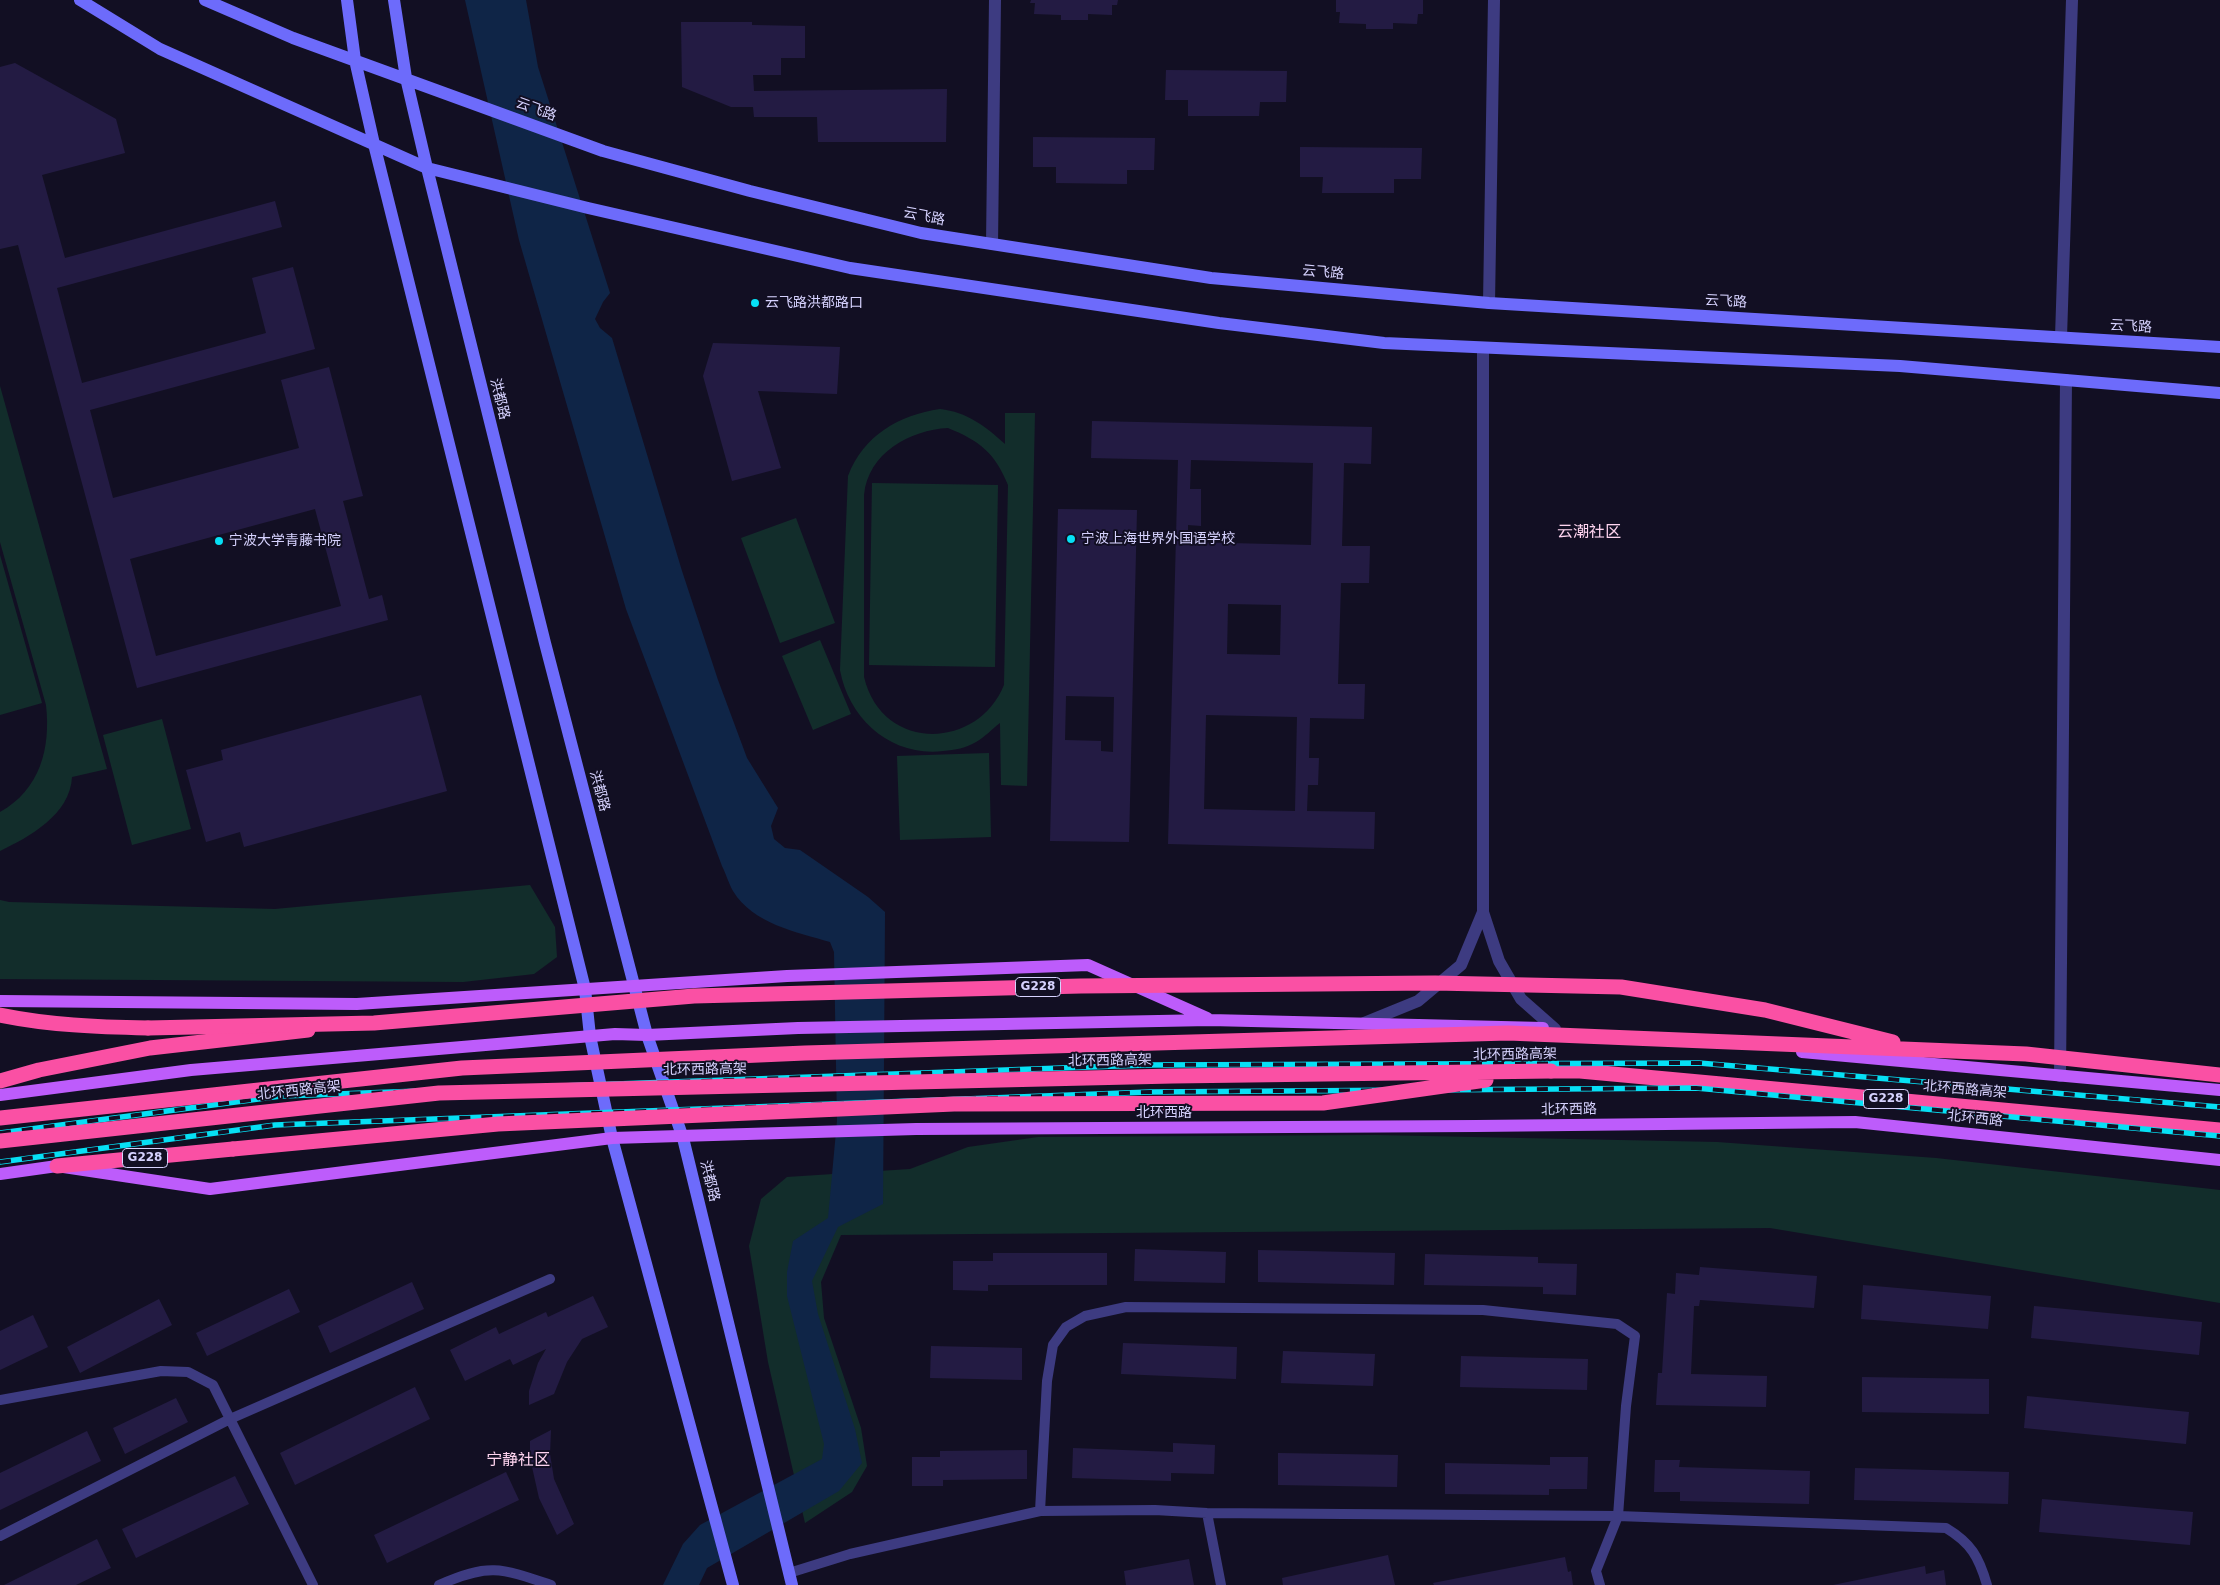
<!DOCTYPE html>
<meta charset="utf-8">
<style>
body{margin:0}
canvas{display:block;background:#120f23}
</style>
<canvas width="2220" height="1585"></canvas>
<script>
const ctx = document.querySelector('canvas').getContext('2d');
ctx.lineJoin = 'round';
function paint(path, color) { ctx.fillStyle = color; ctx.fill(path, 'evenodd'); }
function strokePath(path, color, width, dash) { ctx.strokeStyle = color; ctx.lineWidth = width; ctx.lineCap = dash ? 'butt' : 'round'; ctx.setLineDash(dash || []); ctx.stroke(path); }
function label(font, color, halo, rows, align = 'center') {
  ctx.font = font + ' "DejaVu Sans","Noto Sans SC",sans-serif'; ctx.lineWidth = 4; ctx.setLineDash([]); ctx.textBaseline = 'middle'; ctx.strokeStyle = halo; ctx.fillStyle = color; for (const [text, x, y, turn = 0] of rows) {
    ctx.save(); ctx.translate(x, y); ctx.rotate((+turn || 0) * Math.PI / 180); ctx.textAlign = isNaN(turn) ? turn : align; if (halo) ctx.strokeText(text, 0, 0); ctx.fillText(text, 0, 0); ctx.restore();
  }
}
paint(new Path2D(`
 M0,386L107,769L72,777C70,815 29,837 0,851V812C40,790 51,748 46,705L0,542Z
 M940,409C967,412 985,426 1005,444V413H1035L1027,786L1001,785L1000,723C992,729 985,737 976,742C966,748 955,750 943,751C892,757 849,720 840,670L848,476C864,435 899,415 940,409ZM948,428C980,441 995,453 1008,485L1004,685C978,750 882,753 864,677V495C868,453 910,430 948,428Z
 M872,483L998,485L995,667L869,665Z
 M796,518L835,623L780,643L741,538Z
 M0,555L42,703L0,715Z
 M820,640L851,714L813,730L782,656Z
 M162,719L191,829L132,845L103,735Z
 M989,753L991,837L900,840L897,756Z
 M530,885L555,927L557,957L534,974L463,982L0,979V900L9,902L275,909Z
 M1375,1135L1717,1142L1936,1158L2220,1190V1303L1770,1228L841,1235L821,1282L824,1318L861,1428L867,1466L852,1492L805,1523L768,1362L749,1246L761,1199L787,1177L910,1169L968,1147L1038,1137Z`), '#122d2b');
paint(new Path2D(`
 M465,0H526L538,67L610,293L603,302L595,319L600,328L612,338L682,571L718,680L747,758L778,808L771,826L774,839L785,848L800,850L868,897L885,912L883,1204L838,1227L812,1281L818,1314L855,1429L862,1463L839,1491L707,1568L699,1585H663L683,1544L700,1525L822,1459L824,1444L787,1296V1272L793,1241L828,1218L837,1121L834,952L830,942C797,932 753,924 733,891C729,884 726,874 722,866L626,609L519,240Z`), '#0f2547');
paint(new Path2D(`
 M1031,0H1118L1117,5H1112V15L1088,14V20H1061V15L1034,14L1035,3H1030Z
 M1336,0H1423V14H1418L1417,24L1393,23V29H1366V24L1339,23L1340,12H1336Z
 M681,22H752V25L805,26V58H781V75H753L754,91L947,89L946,142H818L817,117H754L753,107H731L682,87Z
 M15,63L116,119L125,153L42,175L65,258L275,201L282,227L57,288L82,383L266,333L252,278L293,267L315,349L90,410L113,498L299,448L281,380L329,367L363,496L343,501L369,599L382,595L388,620L137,688L18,245L0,249V67ZM315,509L341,606L156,656L130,559Z
 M1166,70L1287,71L1286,102H1260L1259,116H1188V100H1165Z
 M1033,137L1155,138L1154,170H1127V184L1056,183V167H1033Z
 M1300,147L1422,148L1421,179H1394V193H1322L1323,177H1300Z
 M713,343L840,347L837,394L758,391L781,468L732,481L703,376Z
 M1092,421L1372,427L1371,464L1344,463L1342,546H1370L1369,583H1341L1338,684H1365L1364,719L1310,718L1309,758H1319L1318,785H1308L1307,811L1375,812L1374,849L1168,844L1178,460L1091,458ZM1191,460L1313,463L1311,545L1188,542V525L1201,526V489H1190ZM1228,604L1281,605L1280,655L1227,654ZM1206,715L1297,717L1295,811L1204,809Z
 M1058,509L1137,510L1129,842L1050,841ZM1066,696L1114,697L1113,752L1101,751V741L1065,740Z
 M421,695L447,791L244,847L240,832L206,842L186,770L223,760L221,750Z
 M1135,1249L1226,1252L1225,1283L1134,1281Z
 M1258,1250L1395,1253L1394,1285L1258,1282Z
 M993,1253H1107V1285H988V1291L953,1290V1261H993Z
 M1425,1254L1538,1257V1263L1577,1264L1576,1295L1543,1294V1287L1424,1285Z
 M1700,1267L1817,1276L1814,1308L1700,1300L1699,1306H1694L1691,1374L1767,1376L1766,1407L1656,1405L1658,1373H1662L1667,1293L1675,1294L1676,1273L1699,1275Z
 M412,1282L424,1309L330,1353L318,1326Z
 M1863,1285L1991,1296L1988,1329L1861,1319Z
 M289,1289L300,1312L207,1356L196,1333Z
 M593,1296L608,1327L582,1339L567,1362L554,1394L529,1405V1391L538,1363L546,1349L513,1365L510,1359L465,1381L450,1350L496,1327L499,1334L546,1312L548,1317Z
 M159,1299L172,1325L80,1373L67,1347Z
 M2034,1306L2202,1322L2199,1355L2031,1338Z
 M33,1315L48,1347L0,1370V1331Z
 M1123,1343L1237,1347L1236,1379L1121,1374Z
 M931,1346L1022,1348V1380L930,1378Z
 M1283,1351L1375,1354L1373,1386L1281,1383Z
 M1461,1356L1588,1359L1587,1390L1460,1387Z
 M1862,1377L1989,1379V1414L1862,1412Z
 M415,1387L430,1419L295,1485L280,1453Z
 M2027,1396L2189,1412L2186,1444L2024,1428Z
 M176,1398L188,1422L125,1454L113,1428Z
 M551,1430L550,1454L554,1479L574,1524L557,1535L539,1498L530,1458V1441Z
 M87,1431L101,1461L0,1510V1473Z
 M1173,1443L1215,1445L1214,1474L1171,1473V1481L1072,1478L1073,1448L1173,1452Z
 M1027,1450V1479L943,1480V1486H912V1457H940V1451Z
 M1278,1453L1398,1455L1397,1487L1278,1485Z
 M1550,1457H1588L1587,1489H1549V1495L1445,1494V1463L1550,1465Z
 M1655,1460H1680L1679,1467L1810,1471L1809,1504L1680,1501V1492H1654Z
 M1855,1468L2009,1472L2008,1504L1854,1500Z
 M506,1472L519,1500L387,1563L374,1535Z
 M235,1476L249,1504L136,1558L122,1529Z
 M2042,1499L2193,1512L2190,1545L2039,1532Z
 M97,1539L111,1568L76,1585H4Z
 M1388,1555L1395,1585H1283L1282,1578Z
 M1565,1557L1568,1572L1571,1571L1573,1585H1434L1433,1583Z
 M1189,1559L1194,1585H1126L1124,1571Z
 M1925,1566L1926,1574L1944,1570L1946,1585H1833Z`), '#231b43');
strokePath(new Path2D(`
 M0,1400L161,1371L188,1372L213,1385L313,1585
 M1040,1511L1047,1381L1053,1345L1066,1327L1085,1316L1126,1307L1483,1310L1617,1324L1635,1336L1626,1406L1618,1516L1596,1571L1600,1585
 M1207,1513L1221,1585
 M0,1536L230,1419L550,1279
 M789,1573L850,1554L1040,1511L1155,1510L1207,1513L1618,1516L1946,1528C1971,1543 1979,1557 1987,1585
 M439,1585C489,1563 501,1568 551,1585`), '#3d3b81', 10);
strokePath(new Path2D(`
 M992,244L995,0
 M1489,303L1494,0
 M2061,337L2072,0
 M1483,349V912
 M1364,1023L1418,1001L1461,965L1483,912L1499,961L1521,999L1555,1029
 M2060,1076L2066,380`), '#3d3b81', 12);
strokePath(new Path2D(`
 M80,0L160,49L427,168L588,208L850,268L1219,323L1384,343L1900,366L2220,393
 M205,0L293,38L603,151L750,191L921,233L1211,278L1489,303L2220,347
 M347,0L355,60L374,144L585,989L590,1036L612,1138L733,1585
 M394,0L406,78L427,168L545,643L647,1035L683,1138L792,1585`), '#6d6bfb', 12);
strokePath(new Path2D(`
 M0,1001L357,1004L787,976L1088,965L1207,1018
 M1802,1052L2220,1090
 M0,1095L191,1070L615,1034L647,1035L798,1028L1210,1020L1543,1028
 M0,1174L57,1166L210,1189L612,1138L916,1129L1476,1126L1855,1122L2220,1160`), '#bd5cfb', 12);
strokePath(new Path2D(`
 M0,1015C49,1025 97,1027 148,1028
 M1551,1071H1580L2220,1130
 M0,1081L39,1070L150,1048L308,1030
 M57,1166L233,1149`), '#fa50a4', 15);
const rail = new Path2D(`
 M0,1133L281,1096L1145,1065L1699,1063L2220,1107
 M0,1162L275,1125L1150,1092L1696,1088L2220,1136`);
strokePath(rail, '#06e0f5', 5.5);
strokePath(rail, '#120f23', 4, [11]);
strokePath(new Path2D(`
 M148,1028L374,1023L694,996L1081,986L1435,983L1621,987L1765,1010L1893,1042
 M0,1118L462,1068L805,1053L1508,1033L2026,1054L2220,1075
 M0,1141L439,1093L1173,1076L1551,1071
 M233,1149L498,1124L954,1104L1323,1103L1486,1080`), '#fa50a4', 15);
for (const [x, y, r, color] of [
 [755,303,5,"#06e0f5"],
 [1071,539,5,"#06e0f5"],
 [219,541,5,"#06e0f5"]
]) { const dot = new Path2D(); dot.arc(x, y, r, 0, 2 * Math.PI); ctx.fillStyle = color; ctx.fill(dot); strokePath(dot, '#120f23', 2); }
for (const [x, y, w] of [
 [1038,987,45],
 [1886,1099,45],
 [145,1158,45]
]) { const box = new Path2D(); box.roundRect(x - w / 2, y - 9.5, w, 19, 4); ctx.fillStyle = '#120f23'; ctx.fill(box); strokePath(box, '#d6d2fe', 1); }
label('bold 12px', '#d6d2fe', null, [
 ["G228",1038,987],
 ["G228",1886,1099],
 ["G228",145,1158]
]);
label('14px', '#d6d2fe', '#120f23', [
 ["云飞路",536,110,20],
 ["云飞路",924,217,11],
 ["云飞路",1323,273,5],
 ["云飞路",1726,302,3],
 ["云飞路",2131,327,3],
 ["洪都路",499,399,76],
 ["洪都路",599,791,75],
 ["北环西路高架",1515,1055,-1],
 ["北环西路高架",1110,1061,-1],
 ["北环西路高架",705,1070,-1],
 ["北环西路高架",1965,1090,5],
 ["北环西路高架",299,1091,-6],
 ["北环西路",1569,1110,-1],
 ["北环西路",1164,1113],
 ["北环西路",1975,1119,6],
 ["洪都路",709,1181,76]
]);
label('14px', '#d6d2fe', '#120f23', [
 ["云飞路洪都路口",765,303],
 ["宁波上海世界外国语学校",1081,539],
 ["宁波大学青藤书院",229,541]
], 'left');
label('16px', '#fed4ef', '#120f23', [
 ["云潮社区",1589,533],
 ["宁静社区",518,1461]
]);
</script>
